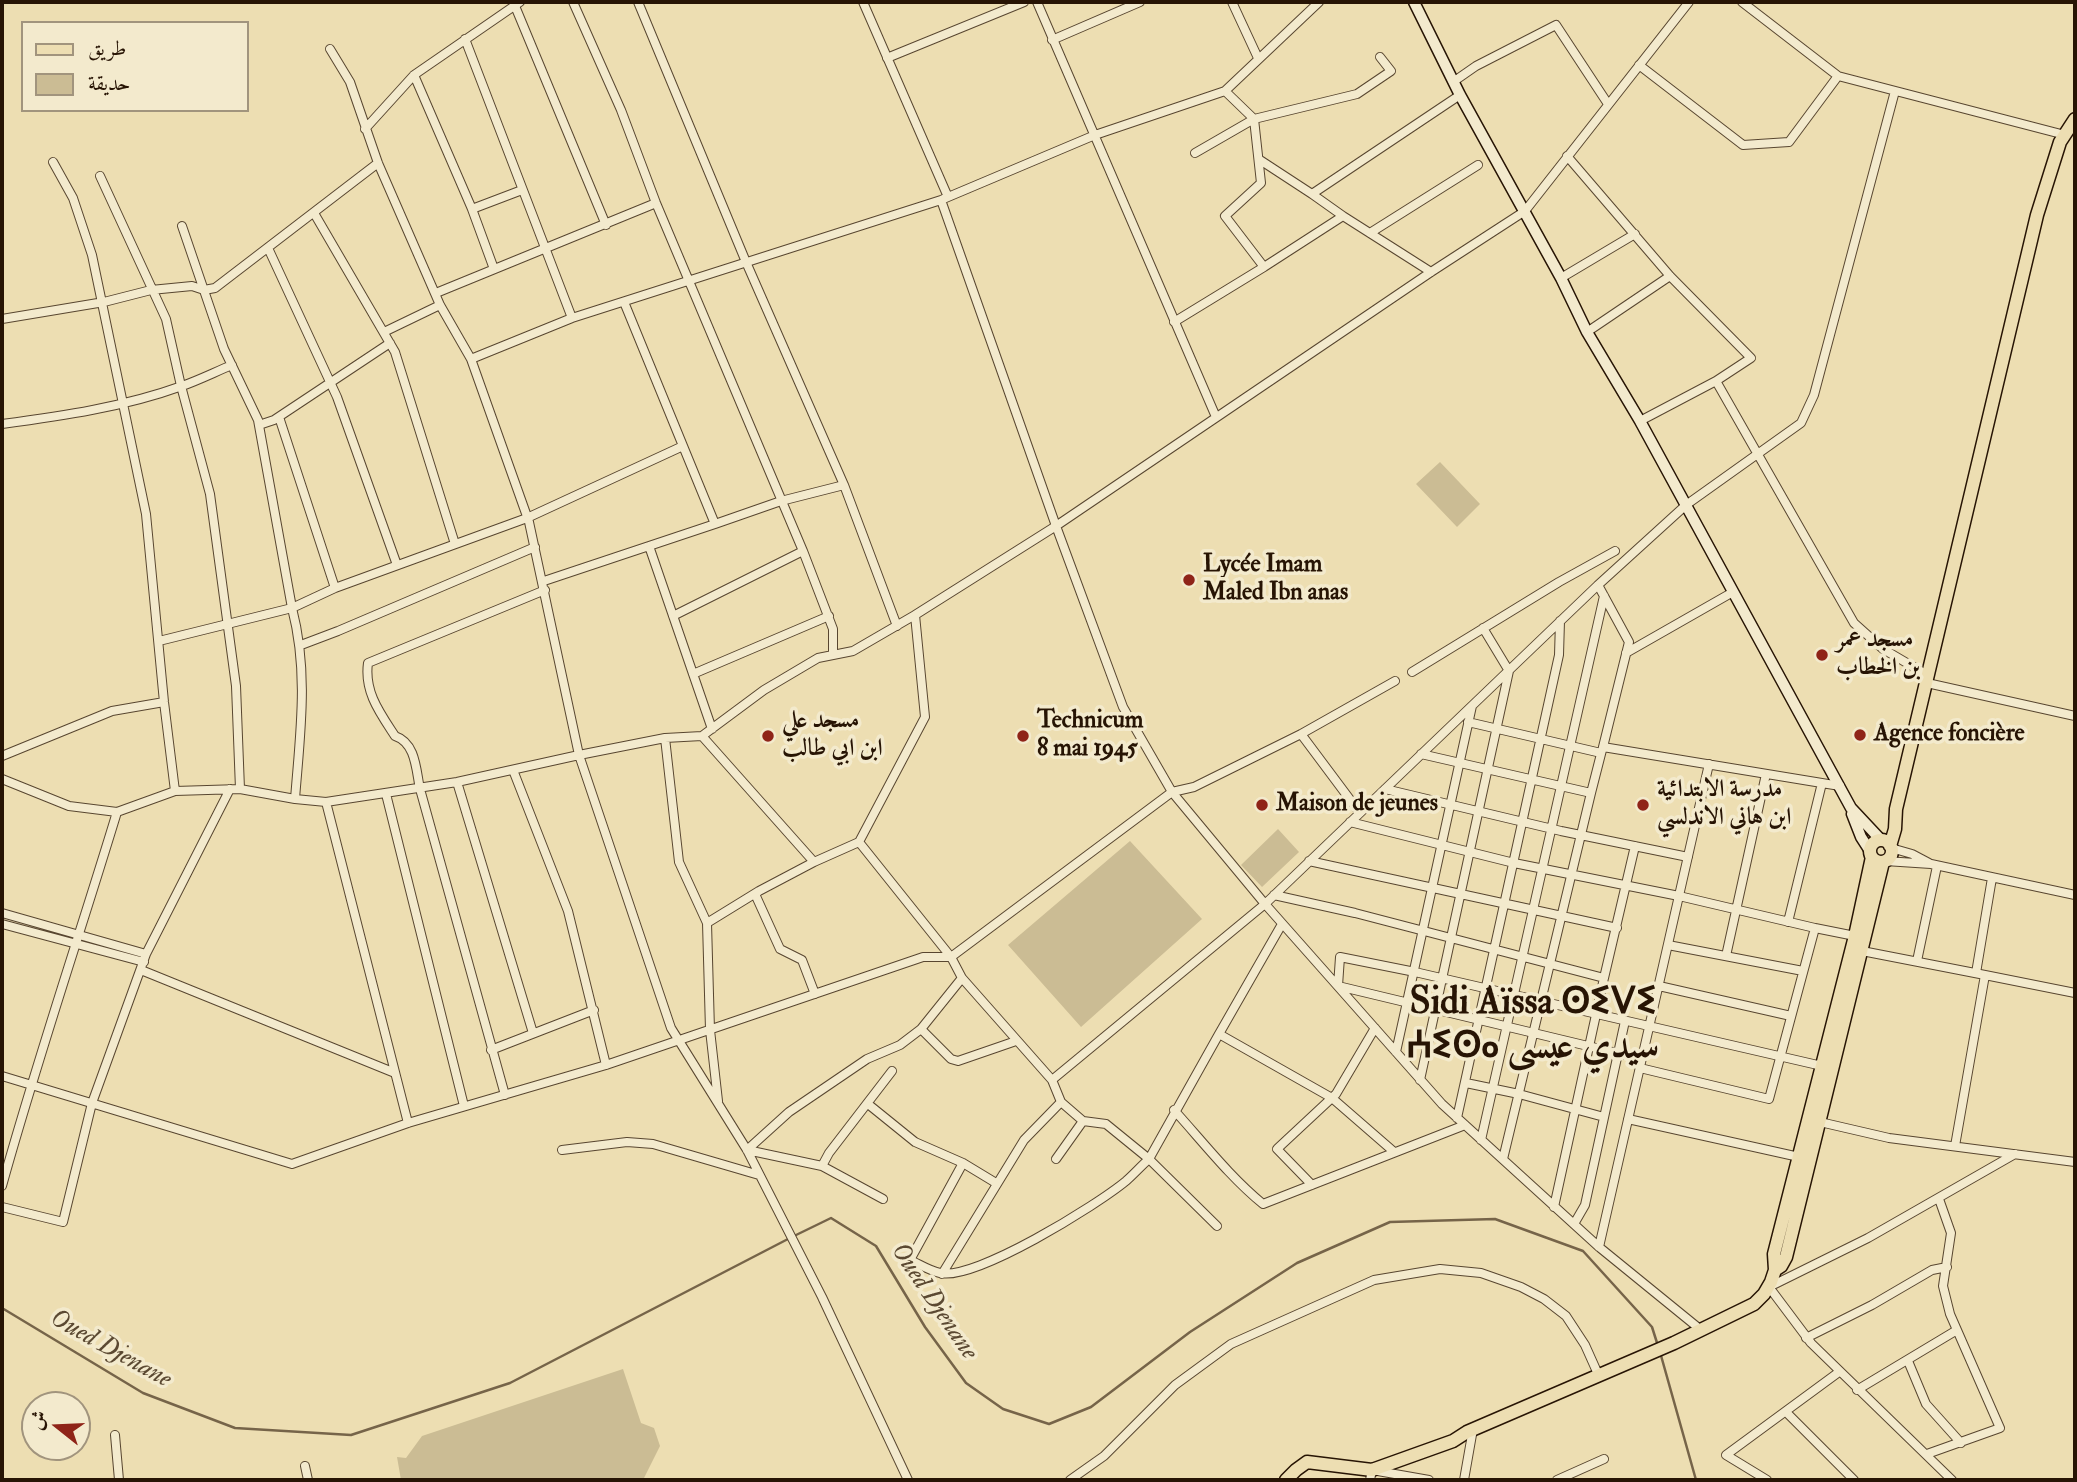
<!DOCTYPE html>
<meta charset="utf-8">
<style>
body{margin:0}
#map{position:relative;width:2077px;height:1482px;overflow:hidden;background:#eddeb2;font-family:"IM FELL Double Pica",Amiri,serif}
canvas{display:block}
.frame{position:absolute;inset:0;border:4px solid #271404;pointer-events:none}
.legend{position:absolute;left:21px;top:21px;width:228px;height:91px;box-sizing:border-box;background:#f3eacd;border:2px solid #a1947d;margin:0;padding:9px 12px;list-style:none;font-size:21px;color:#271404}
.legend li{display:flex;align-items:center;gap:14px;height:35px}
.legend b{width:35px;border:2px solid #a1947d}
.north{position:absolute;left:21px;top:1391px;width:70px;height:70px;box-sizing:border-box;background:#f3eacd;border:2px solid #a1947d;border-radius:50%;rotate:288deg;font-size:19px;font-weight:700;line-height:28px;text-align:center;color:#271404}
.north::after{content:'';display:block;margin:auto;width:24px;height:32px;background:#8f2418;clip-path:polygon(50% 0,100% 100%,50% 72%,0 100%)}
</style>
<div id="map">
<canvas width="2077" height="1482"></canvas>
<div class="frame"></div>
<ul class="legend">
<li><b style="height:9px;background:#eddeb2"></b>طريق</li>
<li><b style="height:19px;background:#cbbc94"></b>حديقة</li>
</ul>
<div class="north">ش</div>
</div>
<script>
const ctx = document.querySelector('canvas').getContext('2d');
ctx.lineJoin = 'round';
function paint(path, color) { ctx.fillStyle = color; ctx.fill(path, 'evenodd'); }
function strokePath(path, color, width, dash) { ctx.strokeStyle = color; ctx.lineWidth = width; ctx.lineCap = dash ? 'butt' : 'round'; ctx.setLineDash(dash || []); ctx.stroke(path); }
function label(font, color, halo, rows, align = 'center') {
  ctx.font = font + ' "IM FELL Double Pica",Amiri,"Noto Sans Tifinagh",serif'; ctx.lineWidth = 7; ctx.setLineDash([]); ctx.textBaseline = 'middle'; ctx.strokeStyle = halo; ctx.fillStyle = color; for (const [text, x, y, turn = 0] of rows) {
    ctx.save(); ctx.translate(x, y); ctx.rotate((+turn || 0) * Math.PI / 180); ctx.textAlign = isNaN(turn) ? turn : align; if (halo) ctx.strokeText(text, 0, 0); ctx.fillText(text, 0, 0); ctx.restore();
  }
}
paint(new Path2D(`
 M1440,462L1480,504L1457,527L1416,484Z
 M1278,829L1299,852L1262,887L1241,865Z
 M1130,841L1202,919L1081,1027L1008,945Z
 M623,1369L641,1423L654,1428L660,1446L643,1480H401L397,1457L406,1458L422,1436Z`), '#cbbc94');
strokePath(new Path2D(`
 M794,1236L831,1218L876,1246L925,1327L966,1383L1003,1409L1049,1424L1091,1407L1190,1332L1297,1263L1390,1222L1495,1219L1583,1251L1652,1327L1658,1346
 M2,1308L143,1393L235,1428L351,1435L510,1383L788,1239
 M1660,1352L1696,1480`), '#766449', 2.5);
const minor = new Path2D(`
 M573,2L621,110L656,203L803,551L833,629V655
 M638,2L746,262L844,485L897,626
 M863,2L948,197
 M1037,2L1216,417
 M1232,2L1258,58
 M1742,2L1838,76L2065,135
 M515,6L606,225
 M465,39L572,318
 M1052,40L1140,2
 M330,49L350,82L378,163L440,305L471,359L529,522L579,755L671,1028L747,1150L822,1297L908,1480
 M887,58L1024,2
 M1639,65L1743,145L1789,142L1838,76
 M414,75L472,209L494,269
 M1453,82L1476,66L1556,25L1608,104
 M1225,91L1254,119L1261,183L1225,216L1264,267L1343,216L1431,272
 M365,129L414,75L520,2
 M1195,153L1254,119L1357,94L1391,71L1380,57
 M1567,156L1670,276L1751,358L1716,381L1640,421
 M1260,160L1312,194L1460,95
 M53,162L73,198L92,255L146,514L164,702L175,791
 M100,176L166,319L181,386L210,494L236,686L240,789
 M1312,194L1343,216
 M941,200L1056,526L1123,707L1172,792L1265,904L1442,1104L1599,1247L1701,1330
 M472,209L522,190
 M314,213L395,352L455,544
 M182,226L224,349L258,420L292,608C309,673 300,734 295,799
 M1370,233L1478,165
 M268,248L337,397L397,565
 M1561,278L1635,234
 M436,293L656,203
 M2,319L104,302L151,290L192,286L204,290L215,288L378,163
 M1174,322L1264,267
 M384,332L440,305
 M1587,332L1670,276
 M471,359L572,318L941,200L1095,135L1225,91L1319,2
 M1716,381L1854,623L1883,649L1929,676
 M279,417L335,588
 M2,424C62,416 124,407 182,386C199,380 215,372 232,365
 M259,425L274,420L390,343
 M715,524L781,501L844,485
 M649,546L712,729
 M544,581L715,524L624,302
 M1598,585L1629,642L1603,747L1840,786
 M673,616L803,551
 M159,641L292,608L335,588L527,518L683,446
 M301,645L338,631L535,547
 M1626,653L1733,592
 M1412,672L1559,582L1615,551
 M693,674L829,616
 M1927,683L2075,716
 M1468,722L1601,753
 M1301,734L1360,813
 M702,736L814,862L859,842L925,717L915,615L1056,526L1431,272L1525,211L1689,2
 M665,738L679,862L707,923L759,891L814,862
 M1421,754L1591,793L1503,1159
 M2,756L112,711L164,702
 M513,770L568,911L606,1065
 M2,779L69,806L117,812L175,791L240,789L295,799L326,802L457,782L579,755L665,738L702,736L764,690L818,658L853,651L915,615
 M457,782L533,1033
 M1385,789L1561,831L1688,857
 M1591,793L1602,750
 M386,794L464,1106
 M326,802L408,1123
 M1350,822L1514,863L1679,896L1815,928L1769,1099L1640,1068
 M859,842L951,957L962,978L1052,1080L1265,904L1598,585L1686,505L1801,423L1814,395L1895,91
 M1891,848L1912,854L1929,863
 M1309,861L1617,928
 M1885,861L1931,864L2075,895
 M755,894L780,949L802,960L815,994
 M1274,895L1355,913L1604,978L1635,846
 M2,913L146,954
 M1788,922L1822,783
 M707,923L710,1030L718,1101
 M2,924L144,962
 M1815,928L1855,936
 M1668,945L1803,971
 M1862,951L1985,975
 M1726,956L1766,774
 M1917,961L1937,866
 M141,970L395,1073
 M1976,973L1992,878
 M1659,986L1791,1016
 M921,1029L951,1059L958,1061L1016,1041
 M1219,1034L1282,924
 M491,1050L594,1010
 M1396,1052L1472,706
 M1642,1059L1338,986L1340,957L1415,972L1822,1066
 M2,1076L292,1164L408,1123L606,1065L923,957H951L1172,792L1194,787L1301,734L1395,681
 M1420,1080L1509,671L1483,628
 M1466,1083L1519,1094L1604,1117
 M505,1095L420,789C416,770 416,743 395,736C380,713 364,692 368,663L545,590
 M868,1104L915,1142L963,1163L996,1183
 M1174,1110C1203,1142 1230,1177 1263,1204L1465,1125
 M1457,1118L1559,655L1560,621
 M1628,1119L1799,1157
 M1820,1122L1889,1138L2075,1162
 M1481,1140L1604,596
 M1955,1146L1985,975L2075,993
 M562,1150L627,1142L653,1144L759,1175
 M747,1150L789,1112L867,1059L900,1045L921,1029L962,978
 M747,1150L822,1166L883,1199
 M1056,1159L1083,1121
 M963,1163L910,1260C919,1264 930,1271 940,1273C975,1281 1097,1205 1126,1181C1134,1174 1141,1166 1149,1159L1106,1124L1083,1121L1061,1102L1052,1080
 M822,1166L829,1153L892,1071
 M1312,1185L1277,1149L1336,1094L1375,1028
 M2,1186C37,1060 79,937 117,812
 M2,1207L63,1222L92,1103L146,954L230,789
 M1554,1207L1604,978
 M1574,1224L1585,1205L1625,1021
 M1217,1226L1149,1159L1219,1034L1332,1098L1393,1151
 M1599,1247L1709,764
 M942,1274L1024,1140L1061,1102
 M1806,1338L1872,1305L1932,1270L1947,1267
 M1908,1361L1926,1404L1961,1443
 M1857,1390L1957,1330
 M1786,1412L1854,1480
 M115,1435L119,1480
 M1927,1454L2000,1428L1950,1314L1943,1286L1951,1233L1939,1199
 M305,1466L308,1480
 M1070,1480L1104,1456L1175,1385L1231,1344L1374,1280L1440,1269L1481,1273L1521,1287L1544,1299L1566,1316L1585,1345L1598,1374
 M1370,1480L1372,1470L1429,1480
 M1464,1480L1473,1429
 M1557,1480L1604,1459
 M1767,1480L1726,1455L1839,1372
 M1952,1480L1811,1343L1769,1287L1868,1238L2015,1154`);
const secondary = new Path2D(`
 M1414,2L1460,95L1561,278L1587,332L1640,421L1851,808L1881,840
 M1852,814L1861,837L1870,851`);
const primary = new Path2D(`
 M1870 851a11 11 0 1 1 22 0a11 11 0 1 1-22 0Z
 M1890,846L1895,829L1896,809L2037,215L2060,142L2075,119
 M1775,1270L1781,1266L1786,1257L1883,862
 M1286,1480L1296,1470L1307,1462L1372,1470L1453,1441L1467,1432L1674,1343L1754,1304L1764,1294L1771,1282L1775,1270L1774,1254L1855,936L1872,857`);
strokePath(minor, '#584630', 10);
strokePath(secondary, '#271404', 13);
strokePath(primary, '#271404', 15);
strokePath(minor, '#f3eacd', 8);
strokePath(secondary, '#f3eacd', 10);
strokePath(primary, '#eddeb2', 12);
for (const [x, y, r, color] of [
 [1189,580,7,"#8f2418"],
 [1822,655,7,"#8f2418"],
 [1860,735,7,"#8f2418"],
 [768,736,7,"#8f2418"],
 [1023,736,7,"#8f2418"],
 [1262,805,7,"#8f2418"],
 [1643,805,7,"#8f2418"]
]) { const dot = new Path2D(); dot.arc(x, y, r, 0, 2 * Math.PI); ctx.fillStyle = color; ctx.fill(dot); strokePath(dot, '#f3eacd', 2.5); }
label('bold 24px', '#271404', '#f3eacd', [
 ["Lycée Imam",1203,566],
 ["Maled Ibn anas",1203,594],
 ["مسجد عمر",1836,641],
 ["بن الخطاب",1836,669],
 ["مسجد علي",782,722],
 ["ابن ابي طالب",782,750],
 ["Technicum",1037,722],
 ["8 mai 1945",1037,750],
 ["Agence foncière",1874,735],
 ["مدرسة الابتدائية",1657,791],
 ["ابن هاني الاندلسي",1657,819],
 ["Maison de jeunes",1276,805]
], 'left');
label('italic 26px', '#5b4932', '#f3eacd', [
 ["Oued Djenane",933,1302,56],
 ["Oued Djenane",110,1350,29]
]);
label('bold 38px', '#271404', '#f3eacd', [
 ["Sidi Aïssa ⵙⵉⴸⵉ",1533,1005],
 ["ⵄⵉⵙⴰ سيدي عيسى",1533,1049]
]);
</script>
